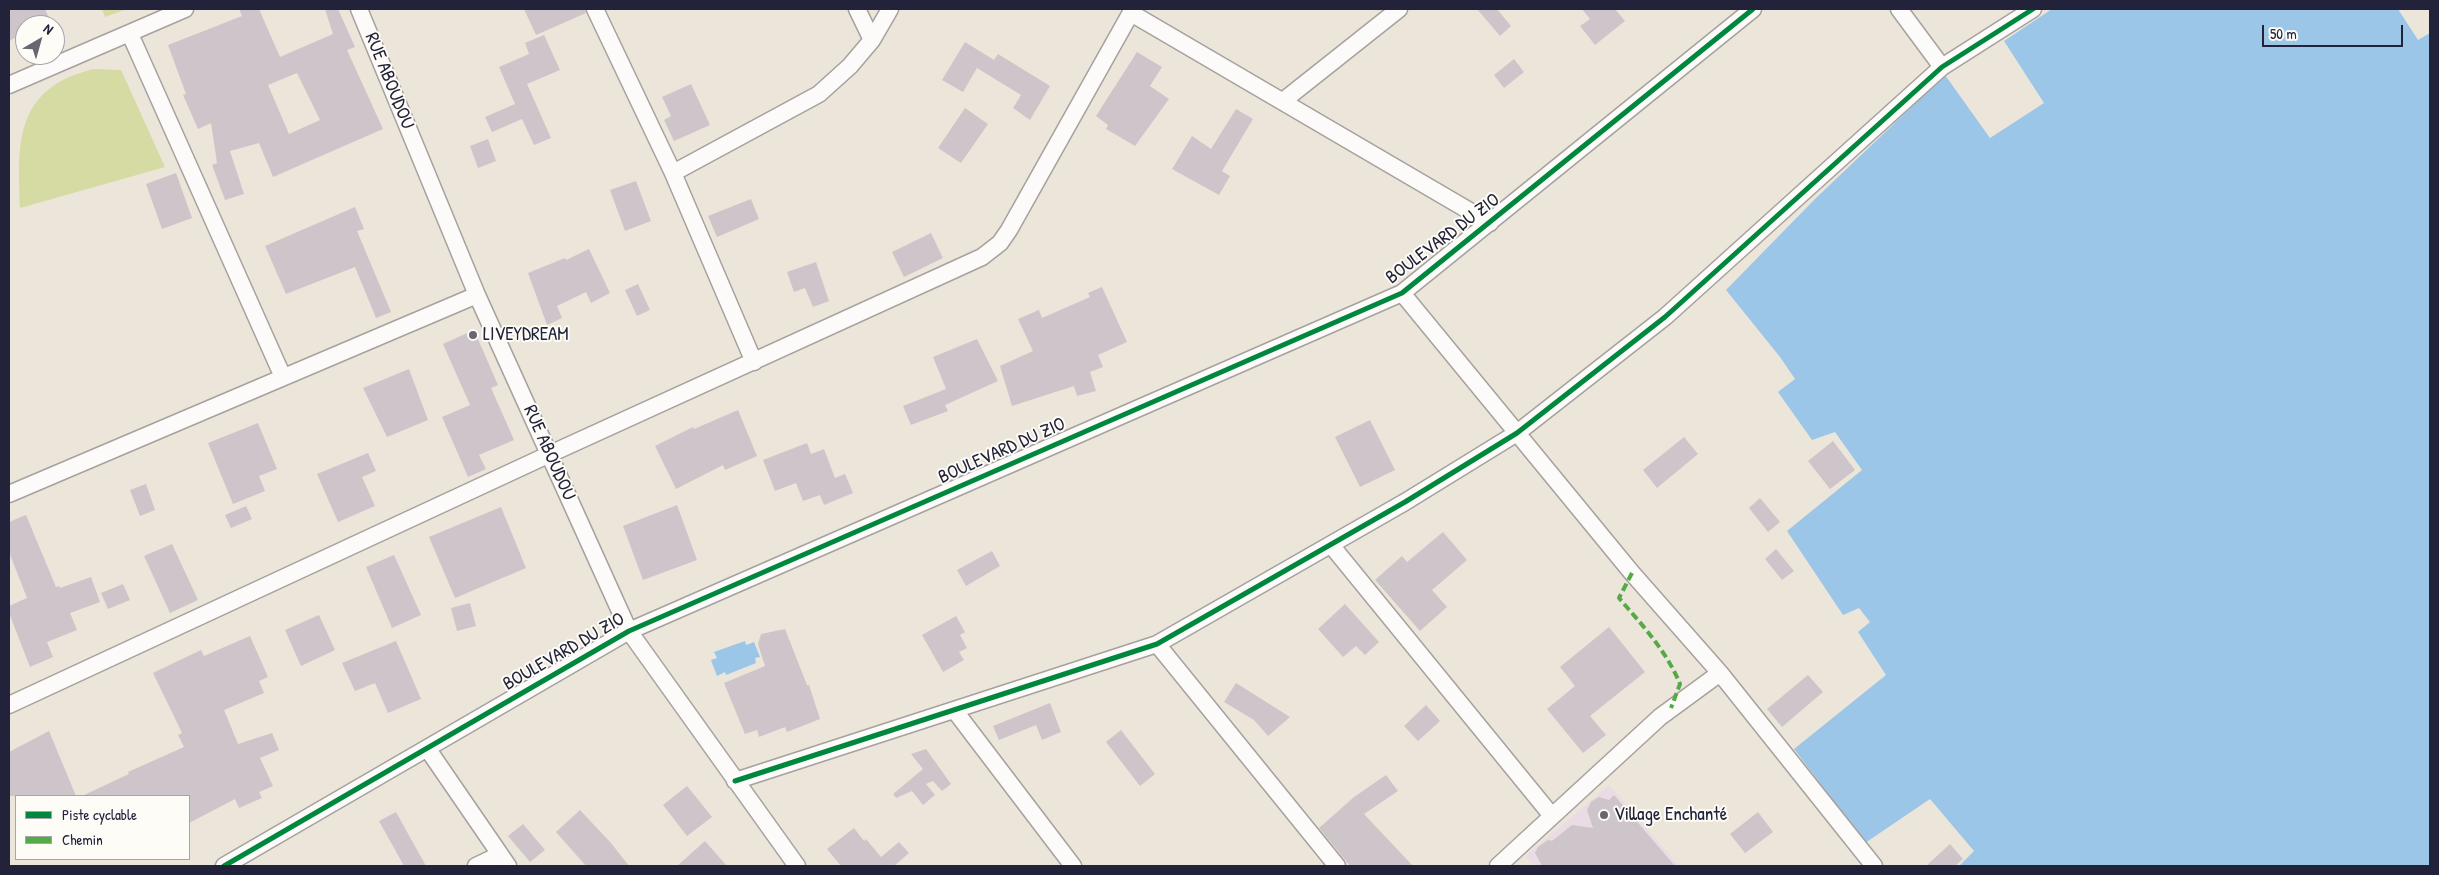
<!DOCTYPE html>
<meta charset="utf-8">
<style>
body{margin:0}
#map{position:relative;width:2439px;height:875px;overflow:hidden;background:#ece5d9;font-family:"Patrick Hand",sans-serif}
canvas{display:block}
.frame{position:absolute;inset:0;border:10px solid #22223b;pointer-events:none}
.legend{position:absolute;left:15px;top:795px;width:175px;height:65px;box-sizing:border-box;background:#fdfcf7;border:1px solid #a5a5ac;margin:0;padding:6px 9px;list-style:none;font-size:15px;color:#22223b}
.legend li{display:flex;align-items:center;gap:10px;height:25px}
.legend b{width:25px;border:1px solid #a5a5ac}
.north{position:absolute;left:15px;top:15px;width:50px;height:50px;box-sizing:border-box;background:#fdfcf7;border:1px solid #a5a5ac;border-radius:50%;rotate:38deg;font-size:14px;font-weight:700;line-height:20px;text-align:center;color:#22223b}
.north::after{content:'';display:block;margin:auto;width:18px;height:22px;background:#696672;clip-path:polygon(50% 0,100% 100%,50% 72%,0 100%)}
.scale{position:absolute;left:2262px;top:25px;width:141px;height:22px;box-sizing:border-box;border:2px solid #22223b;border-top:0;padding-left:6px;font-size:15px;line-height:18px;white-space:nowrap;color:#22223b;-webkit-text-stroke:4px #fdfcf7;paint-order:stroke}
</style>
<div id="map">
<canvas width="2439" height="875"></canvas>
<div class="frame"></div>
<ul class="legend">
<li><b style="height:6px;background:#00873e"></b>Piste cyclable</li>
<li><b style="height:6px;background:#53aa46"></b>Chemin</li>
</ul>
<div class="north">N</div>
<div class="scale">50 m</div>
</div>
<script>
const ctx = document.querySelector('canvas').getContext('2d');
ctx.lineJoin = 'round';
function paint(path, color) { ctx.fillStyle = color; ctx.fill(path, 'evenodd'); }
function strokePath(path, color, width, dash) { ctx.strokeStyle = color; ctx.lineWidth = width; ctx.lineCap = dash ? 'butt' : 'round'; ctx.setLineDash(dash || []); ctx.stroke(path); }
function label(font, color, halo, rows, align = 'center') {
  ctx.font = font + ' "Patrick Hand",sans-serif'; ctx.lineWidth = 4; ctx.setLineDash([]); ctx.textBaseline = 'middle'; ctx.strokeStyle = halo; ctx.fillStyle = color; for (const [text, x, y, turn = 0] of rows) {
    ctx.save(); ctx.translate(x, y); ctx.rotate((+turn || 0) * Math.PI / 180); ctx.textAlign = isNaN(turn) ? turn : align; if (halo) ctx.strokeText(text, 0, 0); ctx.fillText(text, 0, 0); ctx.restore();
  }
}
paint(new Path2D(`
 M1609,785L1679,866H1535L1526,856Z`), '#eadbe4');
paint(new Path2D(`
 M102,9H127L105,17Z
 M93,69L121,70L165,167L20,208C19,158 12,104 67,78C75,74 84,72 93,69Z`), '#d5dba2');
paint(new Path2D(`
 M2052,9H2398L2418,40L2430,33V866H1959L1974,851L1930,799L1865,843L1794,749L1886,675L1858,632L1870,622L1859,608L1843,615L1787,531L1862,470L1835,432L1812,440L1778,392L1795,379L1780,357L1726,290L1815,199L1945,75L1990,138L2044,103L2004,41Z
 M745,641L746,645L754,642L760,657L755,658L756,663L726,675L725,672L717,676L711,660L717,658L714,652Z`), '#9cc6e8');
paint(new Path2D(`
 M9,9H45L52,25H25V33L9,41Z
 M239,9H259L280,57L333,34L325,9H338L355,47L347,50L383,129L273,177L259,143L230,151L244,194L225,200L212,165L217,163L211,123L198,129L183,95L186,94L168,45L242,16ZM297,73L320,120L289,134L268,85Z
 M524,9H585L586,13L536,35Z
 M1477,9H1497L1511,26L1500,36Z
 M1582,9H1615L1625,21L1595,45L1580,26L1590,19Z
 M544,35L560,70L527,84L551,138L534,145L522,119L492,132L485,117L515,104L499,67L529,54L525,43Z
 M965,42L994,60L998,54L1050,86L1030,120L1013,108L1021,95L977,68L963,92L942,80Z
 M1137,52L1162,67L1150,86L1169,99L1135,146L1106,129L1108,125L1096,116Z
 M1514,59L1524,72L1504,88L1494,75Z
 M691,84L710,125L674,141L664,120L671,116L662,97Z
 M965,108L988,124L961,163L938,148Z
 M1236,109L1253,119L1222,171L1230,176L1219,195L1172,169L1192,136L1211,149Z
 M488,139L496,161L478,168L470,146Z
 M176,173L192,218L162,229L146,184Z
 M636,181L651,221L625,231L610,190Z
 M751,199L759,219L717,237L708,216Z
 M355,207L364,229L357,231L391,312L376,318L355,267L286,294L265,246Z
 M931,233L943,258L904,277L892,252Z
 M589,249L610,293L591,303L586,292L557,306L562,318L547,325L528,273L565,258L566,260Z
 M816,262L829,301L813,307L805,288L794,292L787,272Z
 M638,284L650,310L637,316L625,290Z
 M1102,287L1127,342L1098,355L1103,367L1090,372L1096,391L1077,396L1074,386L1012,406L1000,366L1033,351L1018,319L1039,310L1042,318L1090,297L1088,293Z
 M474,330L498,385L491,388L514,440L479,455L486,469L468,477L442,417L470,405L443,344Z
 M977,339L998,381L945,405L948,411L911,425L903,406L946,389L933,357Z
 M409,369L428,420L387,437L363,388Z
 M738,410L757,456L725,470L723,465L676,489L655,446L693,427L694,429Z
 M1370,420L1395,470L1360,487L1335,437Z
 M258,423L277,469L259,476L265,491L233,504L208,443Z
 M1684,437L1698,454L1657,488L1643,470Z
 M1833,441L1855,470L1830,489L1808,461Z
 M807,443L811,454L824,449L835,478L845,474L853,493L824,505L820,495L803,501L796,483L775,491L763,460Z
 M368,453L376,471L362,477L375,506L338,522L317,474Z
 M146,484L155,510L140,516L130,490Z
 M1760,498L1780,522L1768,532L1749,508Z
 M677,505L697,560L643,580L623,526Z
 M246,506L252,519L231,528L225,515Z
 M501,507L526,568L455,598L429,537Z
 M26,515L56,587L59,586L60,588L91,577L100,602L70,613L77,630L47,642L53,657L30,667L9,613V606L27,598L9,552V522Z
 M1443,532L1467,560L1432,590L1447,607L1420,631L1375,580L1402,556L1407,562Z
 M172,544L198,600L170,613L144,556Z
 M1776,549L1794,571L1782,580L1765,559Z
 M992,551L1000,566L966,586L957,570Z
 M394,555L421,615L392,628L366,567Z
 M123,584L130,600L108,609L101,593Z
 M470,603L476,626L457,631L451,608Z
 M1345,604L1379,642L1365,655L1356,646L1343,657L1318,629Z
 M319,615L335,650L301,666L285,630Z
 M956,616L965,632L960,635L967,648L959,652L964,660L943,672L922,635Z
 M1609,627L1645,672L1590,716L1606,735L1583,753L1547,709L1575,686L1560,667Z
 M785,629L807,685H809L820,719L787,732L785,727L759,737L757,730L745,734L724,683L765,666L758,644L761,634Z
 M250,636L268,677L259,681L264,693L224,710L238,744L272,733L279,750L260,758L273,786L259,792L262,798L239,808L235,799L189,823V796H82L129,774L128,772L184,747L178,735L182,733L153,673L201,650L204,656Z
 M396,641L421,699L388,713L375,683L355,691L342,663Z
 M1808,675L1823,692L1782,727L1767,709Z
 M1236,683L1290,717L1268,736L1254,720L1224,702Z
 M1050,703L1061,732L1042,740L1036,725L999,740L993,726Z
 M1426,705L1440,721L1418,741L1404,726Z
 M1121,730L1155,774L1140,786L1106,742Z
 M49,731L76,796H9V752Z
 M926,749L951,784L942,791L933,781L926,784L935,795L923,805L912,791L896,798L893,794L923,769L911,754Z
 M1386,775L1398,791L1364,814L1413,866H1350L1319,828L1354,797Z
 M687,786L712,817L687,836L663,805Z
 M1614,795L1675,866H1542L1535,853L1538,847L1548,840L1552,841L1572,825L1593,828L1587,810L1591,802L1599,797L1609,800Z
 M580,810L611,843L629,866H586L556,832Z
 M396,812L426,866H404L379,821Z
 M1758,812L1773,832L1745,853L1730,834Z
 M523,824L545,850L530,862L508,836Z
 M854,828L864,841L866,839L881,857L899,842L909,853L894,866H841L827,849Z
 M705,841L727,866H677Z
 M1950,844L1963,859L1955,866H1926Z`), '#cec5cb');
const minor = new Path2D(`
 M359,9L477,295L629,631L797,866
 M595,9L673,173L754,362
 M857,9L872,40
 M1899,9L1942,67
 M1131,13L1490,223
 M130,34L283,377
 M9,85L185,9
 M1283,101L1399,9
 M673,173L819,94L850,66L872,40L890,9
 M1402,293L1632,573L1720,673L1874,866
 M9,494L477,295
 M1331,545L1552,816
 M1157,644L1337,866
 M9,705L550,454L982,257L1000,243L1009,230L1133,9
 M955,711L1073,866
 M427,748L508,866
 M735,781L1157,644L1405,502L1517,433L1665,317L1942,67L2033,9
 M224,866L629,631L1402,293L1753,9
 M476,866L499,855
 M1498,866L1660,717L1720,673`);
strokePath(minor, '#a6a19e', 19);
strokePath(minor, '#fcfbf9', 16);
strokePath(new Path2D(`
 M1632,573L1619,598C1642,625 1666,650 1680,684L1671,708`), '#53aa46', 4, [8, 4]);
strokePath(new Path2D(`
 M735,781L1157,644L1405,502L1517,433L1665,317L1942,67L2033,9
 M224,866L629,631L1402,293L1753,9`), '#00873e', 5);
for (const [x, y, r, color] of [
 [473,335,5,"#696672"],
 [1604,815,5,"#696672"]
]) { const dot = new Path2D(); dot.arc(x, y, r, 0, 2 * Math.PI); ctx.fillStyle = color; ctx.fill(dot); strokePath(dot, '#fdfcf7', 2); }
label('19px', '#22223b', '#fdfcf7', [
 ["RUE ABOUDOU",389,81,68],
 ["BOULEVARD DU ZIO",1443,239,-37],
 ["BOULEVARD DU ZIO",1002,451,-24],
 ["RUE ABOUDOU",549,453,66],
 ["BOULEVARD DU ZIO",564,652,-30]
]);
label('19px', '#22223b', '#fdfcf7', [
 ["LIVEYDREAM",483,335],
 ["Village Enchanté",1614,815]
], 'left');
</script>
